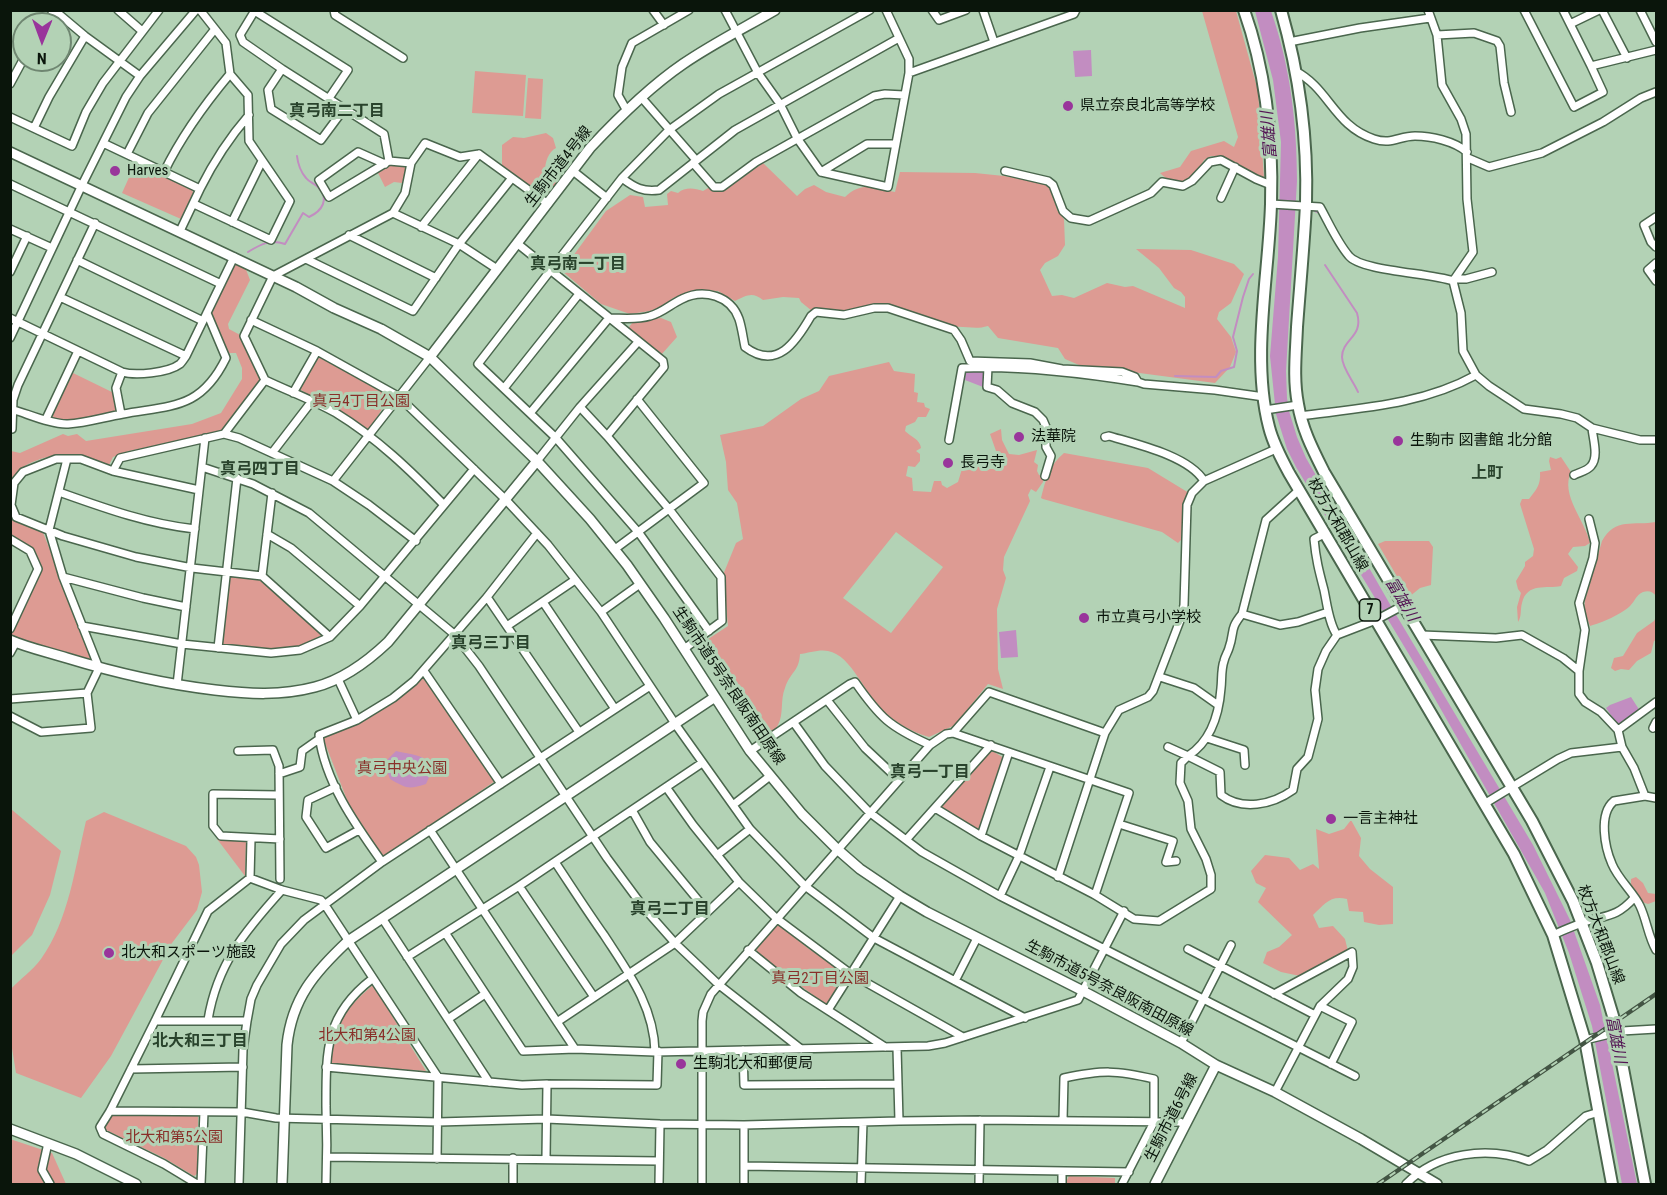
<!DOCTYPE html>
<meta charset="utf-8">
<style>
body{margin:0}
#map{position:relative;width:1667px;height:1195px;overflow:hidden;background:#b3d2b5;font-family:"Roboto Condensed",sans-serif}
canvas{display:block}
.frame{position:absolute;inset:0;border:12px solid #0a150b;pointer-events:none}
.north{position:absolute;left:12px;top:12px;width:60px;height:60px;box-sizing:border-box;background:#b3d2b5;border:2px solid #6f8671;border-radius:50%;rotate:181deg;font-size:16px;font-weight:700;line-height:24px;text-align:center;color:#0a150b}
.north::after{content:'';display:block;margin:auto;width:21px;height:27px;background:#99359b;clip-path:polygon(50% 0,100% 100%,50% 72%,0 100%)}
</style>
<div id="map">
<canvas width="1667" height="1195"></canvas>
<div class="frame"></div>
<div class="north">N</div>
</div>
<script>
const ctx = document.querySelector('canvas').getContext('2d');
ctx.lineJoin = 'round';
function paint(path, color) { ctx.fillStyle = color; ctx.fill(path, 'evenodd'); }
function strokePath(path, color, width, dash) { ctx.strokeStyle = color; ctx.lineWidth = width; ctx.lineCap = dash ? 'butt' : 'round'; ctx.setLineDash(dash || []); ctx.stroke(path); }
function label(font, color, halo, rows, align = 'center') {
  ctx.font = font + ' "Roboto Condensed","Noto Sans JP",sans-serif'; ctx.lineWidth = 6; ctx.setLineDash([]); ctx.textBaseline = 'middle'; ctx.strokeStyle = halo; ctx.fillStyle = color; for (const [text, x, y, turn = 0] of rows) {
    ctx.save(); ctx.translate(x, y); ctx.rotate((+turn || 0) * Math.PI / 180); ctx.textAlign = isNaN(turn) ? turn : align; if (halo) ctx.strokeText(text, 0, 0); ctx.fillText(text, 0, 0); ctx.restore();
  }
}
paint(new Path2D(`
 M1202,11H1236L1258,91L1264,178L1252,174L1223,156H1211L1204,160L1196,174L1186,183C1175,182 1168,181 1160,173L1180,167L1191,151L1224,141L1234,147L1238,137Z
 M475,71L526,75L523,116L472,113Z
 M528,78L543,79L541,119L525,118Z
 M546,133L553,138L556,148C548,152 545,163 545,171L556,179V185L545,199L502,166V145L513,137L524,138Z
 M136,162L192,189L194,196L181,219L122,193Z
 M389,163L407,168L402,183L394,182L385,187L378,173Z
 M763,163L797,196L805,189L814,185L826,192L845,197C861,181 875,188 895,192L900,172L975,173L1004,176L1048,184L1052,187L1057,210L1064,219L1065,245L1058,256L1045,263L1040,270L1052,296L1062,295L1074,298L1107,283L1125,287L1133,286L1185,308V297L1181,292L1174,288L1159,268L1136,249L1191,250L1234,264L1244,274L1231,303L1219,312L1217,319L1231,337L1236,352L1230,367L1215,383L1079,365L1065,359L1058,348L998,338L988,326C975,330 967,326 954,327L879,306L845,313L825,311L823,308L812,311L801,302L799,298L783,297L763,300C752,291 746,296 735,301L718,291L697,290L673,298L665,305L650,311L630,314L601,304L562,271L606,211L630,195L643,197L645,207L668,205L667,194L671,191L678,193C685,187 694,188 703,191L710,187L718,192L725,190Z
 M237,263L245,267L250,280L228,324L229,329L242,336L260,377V383L222,431L129,451L113,457L109,465C84,455 61,450 35,461C27,464 20,468 15,475C12,480 12,487 11,493V451L20,453L63,434L68,436L77,434L86,441L192,424L221,413L242,379V368L236,353H229L211,315L234,265Z
 M661,318L671,322L677,337L661,355L630,332L629,327L634,321Z
 M321,357L390,396L368,432L336,410L299,389L317,359Z
 M889,362L894,371L915,374L914,392L918,393L917,402L924,403L925,407L930,409L926,417H918L915,422L906,426L905,431C911,437 920,439 921,448L916,451L920,454V461L915,467L908,466L906,476L912,478L913,491L931,492L934,481H941L942,485L947,488L958,482L965,459H979L980,469H1002V458L995,456L996,451L990,434L1001,429L1002,440L1009,454L1019,455L1037,450L1034,462L1038,465L1037,471L1039,475L1044,476L1043,482L1036,492L1031,489L1028,495L1030,501L1004,557L1003,570L1006,578L997,609L998,669L1003,689L988,684L955,725L929,737C912,732 898,724 884,712C866,697 852,655 828,651C820,649 808,653 800,654C799,672 790,672 785,688C780,700 784,714 778,725C775,730 772,732 767,735L751,715L744,718L699,645L728,626L723,575L736,543L743,539L737,503L728,490L726,462L720,435L763,426L801,399L819,391L829,376ZM896,532L943,567L891,633L843,598Z
 M73,373L114,393L117,408L114,412L66,422L54,419L52,414Z
 M1064,453L1148,468L1189,493L1183,508L1182,539L1178,543L1162,532L1043,499L1041,498C1045,481 1050,464 1064,453Z
 M1550,457L1556,459L1561,457L1571,472C1560,495 1585,520 1590,543L1585,546L1573,547L1568,554L1578,567L1577,571L1564,578L1561,586C1547,589 1527,582 1522,603C1520,610 1522,616 1518,622L1517,607L1521,593L1518,589L1516,581L1525,566V562L1533,556L1534,549L1520,504L1522,499H1529C1536,490 1541,485 1540,472L1551,470L1549,461Z
 M10,513L16,521L42,530L95,663L22,641L11,634L40,570L33,550L11,534Z
 M1656,522V596C1653,592 1649,590 1643,592C1636,595 1635,601 1630,606C1622,614 1601,623 1590,626L1584,610L1585,600L1602,541C1615,517 1634,526 1656,522Z
 M1385,541H1429L1433,547L1431,585L1420,588L1409,597L1378,544Z
 M230,574L258,579L324,634C315,638 306,645 297,647C275,655 247,648 224,645L221,642Z
 M1656,617V640L1654,641L1651,653L1637,661L1629,670L1621,669L1615,671L1611,668L1614,658L1623,656L1637,633L1654,621Z
 M424,677L495,781L384,858L349,805L323,738C360,722 392,702 424,677Z
 M988,752H994L1004,758L980,828L975,830L942,810V806Z
 M11,809L61,851L50,895L32,935L11,956Z
 M104,812L186,846L196,857L199,865L202,892L197,910L172,943L111,1056L81,1098L16,1073L11,1042V989C20,979 33,970 41,959C69,920 75,867 86,821Z
 M1351,820L1361,838L1359,856L1370,869L1393,887V924L1379,925L1364,922L1363,912L1349,911L1347,899C1330,895 1325,904 1313,915L1319,928L1333,926L1345,939L1348,951L1332,968L1309,970L1300,976L1281,972L1263,963L1267,952L1279,947L1292,935L1258,902L1266,888L1256,883L1251,871L1265,855L1289,858L1300,870L1313,864L1319,869L1316,829L1329,834L1344,829Z
 M217,839L246,840L245,876Z
 M1636,877L1643,883L1648,893L1656,894V901L1648,904L1642,902L1631,884V879Z
 M776,926H780L809,949L845,973V978L829,1003L825,1004L757,953V948Z
 M373,985L426,1071L333,1065L329,1060C333,1025 346,1008 373,985Z
 M116,1112L198,1116L197,1174L194,1176L164,1158L106,1130L104,1126L110,1115Z
 M10,1139L52,1153L66,1184H11Z
 M1069,1176L1115,1178V1184H1065Z`), '#dd9b93');
paint(new Path2D(`
 M1255,11H1271C1290,65 1297,123 1297,181L1286,371L1287,398L1289,411L1297,437L1306,458L1395,613L1533,845L1570,920L1600,1005L1637,1184H1622L1592,1026L1569,953L1545,893L1422,676L1296,467L1287,449L1276,414L1270,356L1278,257L1281,142L1273,80Z
 M1091,50L1092,76L1075,77L1073,51Z
 M966,371H985L983,387L965,380Z
 M1016,630L1018,657L1001,658L999,632Z
 M1631,697L1640,711L1618,725L1606,708L1610,705Z
 M396,751C418,756 441,756 426,784C408,790 406,788 390,779L386,768L387,760Z`), '#c28dc1');
strokePath(new Path2D(`
 M1315,211L1320,213
 M248,252C261,244 270,239 285,244L303,213L309,217C322,211 330,199 318,187C314,183 309,182 306,178C300,171 298,165 297,156
 M1325,265L1357,313C1364,337 1342,339 1342,357C1342,368 1354,382 1358,392
 M1175,376L1216,377L1221,371L1234,367L1237,351L1233,337L1243,297L1249,279L1253,274`), '#c28dc1', 2);
const minor = new Path2D(`
 M54,10L85,36L140,76
 M118,10L142,31
 M253,10L348,70L329,98
 M334,10L335,15L403,58
 M653,10L664,25
 M725,10L758,73L780,104L797,138L821,172L888,187L909,73V59L886,10
 M932,10L939,20L966,10
 M983,10L994,42
 M1428,10L1437,35L1442,85L1461,119L1466,134L1467,199L1473,252L1453,281
 M1524,10L1574,107L1603,92L1591,66L1656,50
 M1563,10L1591,66
 M1602,10L1627,58
 M1640,10L1656,42
 M254,12L240,35L243,42L282,69L384,134L389,161
 M45,24L54,11
 M1570,24L1599,10
 M1437,35L1474,33L1497,41L1500,46L1504,83L1511,112
 M1289,42L1360,28L1430,18
 M282,69L268,90L271,109L321,140L344,109
 M1295,71C1329,88 1334,126 1374,139C1392,145 1399,136 1415,136C1431,136 1454,141 1467,152
 M909,73L1074,14L1076,10
 M10,84L24,58
 M641,97L696,160
 M627,111L618,95L622,67L632,43L689,10
 M10,117L72,146L86,112L103,83L159,10
 M34,128L49,97L85,36
 M103,143L200,189C214,161 229,138 249,115
 M127,154L148,113L215,29L200,10
 M1468,158L1489,167L1542,153L1603,122L1641,98L1656,92
 M693,163L714,187H722L756,162L874,96L885,94L904,95
 M385,164L358,152L319,180L329,197L389,161L411,163
 M573,171L607,198
 M1005,171L1048,181L1053,185L1063,211L1071,218L1089,221L1151,193L1162,182L1183,186L1192,181L1210,162L1221,160L1256,179L1271,185
 M164,172C182,135 204,105 230,74
 M821,172L867,144H896
 M622,178C635,188 643,192 659,190L735,130L899,38
 M10,184L221,284
 M1221,198L1235,167
 M194,204L271,240L290,201L249,141L248,95L230,74L226,43L215,29
 M1271,204L1320,207C1329,223 1337,242 1349,256C1361,271 1430,273 1453,281L1461,313L1463,351L1476,375L1489,386L1524,409L1561,414L1577,418L1592,428L1640,440H1656
 M393,213L405,193L411,163L425,143L460,157L479,154L548,204
 M1656,217L1644,225L1651,242L1656,247
 M232,222L262,161
 M421,227L479,154
 M10,229L52,248
 M180,231L200,189
 M349,235L436,278
 M518,244L663,361L664,367L607,436
 M306,259L413,311L459,244L512,178
 M77,260L203,321
 M1656,263L1648,270L1656,281
 M10,272L27,236
 M1456,279H1466L1492,272
 M60,297L186,356
 M10,318L122,372C135,376 168,373 180,364C182,362 184,359 186,356L234,257
 M251,320L317,351L398,396L505,499L548,545L601,612L678,728L750,829L805,886L874,938L1025,1018
 M10,338L82,185L126,97L140,76L196,10
 M988,367L987,387L997,390L1012,403L1035,412L1043,420L1046,427V447L1051,456L1045,476
 M265,380C288,391 313,400 336,413C377,438 411,471 444,505
 M505,387L579,294
 M293,393L317,351
 M580,407L607,436L669,509L721,577L722,621L684,649
 M14,410C28,414 53,425 68,424C86,423 105,417 123,414C173,405 201,409 226,358L207,313
 M1265,410L1298,405
 M531,412L609,318C622,318 637,320 650,316C662,313 671,304 682,299C704,288 731,296 739,319C742,328 743,338 745,347C777,371 796,342 811,316L816,312L844,315L874,308H888L954,330L961,340L970,361L1030,363L1062,369L1122,372L1135,377L1138,382L1144,384L1215,390L1264,397
 M121,414L116,388L122,372
 M1300,416C1360,408 1422,405 1476,375
 M46,419L78,351
 M12,429L13,400L18,385L95,223
 M224,434L239,438L333,481L369,505L416,541
 M1105,437L1109,436C1136,444 1189,456 1204,481
 M949,440L962,368C1019,365 1082,373 1138,382
 M272,453L312,401
 M537,461L580,407L638,342
 M202,467L253,484L309,513L454,634L479,666L607,858L644,908L675,943L718,984L801,1049
 M113,471L120,458L224,434L265,380L244,336L273,276L393,213L459,244L497,269
 M1574,475C1580,472 1587,471 1591,466C1599,457 1593,439 1592,428
 M333,481L430,357
 M199,490L113,471L81,459H56L23,472L14,483L11,505L16,517L63,536L136,557L192,568L262,576L330,637
 M59,492C104,508 148,524 195,529
 M267,534L291,548L360,606
 M1324,534L1314,539C1316,560 1319,571 1324,590C1327,604 1329,624 1337,635
 M10,539L30,551L38,569L10,629
 M615,549L704,483L637,399
 M262,576L272,493
 M63,577L143,598L186,607
 M487,597L579,732
 M543,602L615,709
 M601,612L640,584
 M1242,614L1280,625L1298,622L1328,612
 M82,626L182,644L271,653L300,650L330,637L360,606L474,469
 M507,626L575,580
 M709,631L639,533L555,437L478,364L622,178L669,130L719,94L870,10
 M1422,635L1496,638L1522,635L1563,658L1579,671V694L1585,702L1601,712L1618,730L1622,747
 M218,648L237,478
 M10,653L16,642
 M424,671L501,784
 M1579,671L1585,630L1579,603L1593,558L1595,543L1589,519
 M1160,677L1194,688L1218,705
 M338,679L357,720
 M177,685L205,438
 M10,699L87,693
 M827,700L865,748L899,780
 M10,716L41,732L91,728L87,693L99,668L63,577L49,530L67,459
 M794,723L825,766L869,812L922,852L1000,896L1355,1076
 M1653,728L1656,722
 M1618,730L1656,702
 M953,733L989,692L1105,733
 M1207,738L1244,750L1245,765
 M1168,747L1188,756C1211,741 1219,715 1221,688C1222,680 1221,669 1224,661C1225,656 1228,652 1229,648C1235,631 1229,630 1242,614L1266,520L1299,490
 M238,751L273,750L279,766L280,879
 M750,751L850,684L855,682C880,718 890,727 930,745
 M279,774L300,767L302,751L319,739
 M336,787L308,800L306,817L326,848L359,830
 M666,787L693,825L739,882L776,918L851,974L963,1037
 M278,795L213,794V826L221,836L280,839
 M1645,796L1614,801C1598,814 1605,848 1612,864C1618,879 1634,893 1640,906C1647,921 1648,936 1656,950
 M1484,804L1558,759L1571,753L1622,747L1634,768L1645,796L1656,798
 M733,805L770,776
 M935,808L981,836L1095,895L1134,919L1159,921L1211,889V875L1206,859L1191,829L1188,801L1180,783L1181,763L1188,756L1220,772L1221,795C1242,811 1272,805 1293,790L1297,769L1308,757L1318,719L1315,690L1318,669L1326,651L1337,635L1376,620L1404,605
 M632,810L650,842L707,911
 M1119,824L1173,841L1166,862L1176,861
 M430,830L575,1049
 M981,836L1009,752
 M906,840L991,745
 M717,855L750,829
 M382,862C355,824 325,782 319,735L357,720L393,698L414,681L487,597L537,533
 M555,862C571,886 587,911 604,935C628,972 654,1006 655,1052
 M1058,877L1105,733L1119,710L1148,697L1153,691L1181,618L1184,605L1187,505L1192,493L1204,481L1276,449
 M250,878L251,839
 M519,886L594,997
 M1000,896L1019,856L1050,767
 M382,918L489,1082
 M446,934L523,1051L575,1049L655,1052L928,1046L945,1043L1078,1000L1124,911
 M1553,935C1563,930 1574,926 1584,922C1607,915 1617,917 1634,898
 M1188,949L1315,1015
 M748,950L801,993L885,1047
 M407,957L519,886L702,763
 M955,981L977,938
 M1274,994L1352,952L1353,967L1348,979L1320,1006L1275,1092
 M1320,1006L1352,1022L1331,1064
 M828,1010L900,896
 M448,1019L485,994
 M208,1020C217,964 245,931 282,890
 M155,1021H247
 M557,1022L675,943L739,882
 M1585,1040L1622,1031L1656,1029
 M1181,1043L1231,945
 M897,1048L899,1121L980,1120L1180,1122L1185,1125
 M743,1050L744,1085L898,1084
 M326,1067L522,1085L547,1084
 M131,1069L243,1067
 M110,1111L242,1112L276,1118L438,1122L546,1119L660,1124L744,1125L899,1121
 M1063,1120L1064,1078C1103,1070 1115,1070 1154,1079V1122L1122,1184
 M48,1143L42,1170L50,1184
 M327,1157L659,1161
 M546,1158L547,1084L657,1085L658,1051
 M744,1166L1129,1172
 M197,1184L164,1164L103,1134L100,1127L110,1111L155,1021L208,911L250,878L282,890L321,900L325,905L438,1077L437,1159
 M201,1184L204,1112
 M239,1184L243,1050L247,1021L251,999L257,985L281,944L304,920L382,862L650,686
 M326,1184C327,1158 327,1132 326,1106C326,1051 325,1015 372,979
 M513,1184V1158
 M659,1184L660,1124
 M702,1184V1021L703,1012L711,994L930,745L946,734L953,733L1129,793L1095,895
 M744,1184V1125
 M861,1184L863,1122
 M979,1184L980,1120
 M1062,1184V1171
 M1406,1184C1437,1152 1488,1146 1529,1161L1547,1150L1586,1116L1599,1112`);
const tertiary = new Path2D(`
 M10,152L296,287L334,308L381,329L430,357L537,461L590,519L627,565L664,618L750,751L802,814L837,849L860,869L900,896L927,912L1083,991L1181,1043L1216,1065L1275,1092L1361,1139L1437,1184
 M430,357L590,148C618,118 648,88 683,64C712,44 744,28 775,10
 M10,640C28,648 48,652 67,658C116,673 164,684 215,690C249,694 281,696 315,687C342,680 367,662 388,642L537,461
 M10,1129L76,1154L136,1184
 M282,1184L287,1045C292,998 315,972 348,941L715,697
 M1155,1184L1216,1065`);
const primary = new Path2D(`
 M1244,10C1266,72 1273,139 1271,204C1269,274 1251,358 1269,427C1273,443 1281,458 1289,473L1514,854L1553,935L1585,1040L1612,1184
 M1281,10C1299,73 1308,139 1306,204C1304,245 1300,286 1297,327C1296,353 1293,379 1298,404C1302,429 1313,450 1324,472L1532,821L1573,901L1597,963L1613,1016L1645,1184`);
strokePath(minor, '#4a664d', 10);
strokePath(tertiary, '#4a664d', 12);
strokePath(primary, '#4a664d', 14);
strokePath(minor, '#fff', 7);
strokePath(tertiary, '#fff', 9);
strokePath(primary, '#fff', 10);
const rail = new Path2D(`
 M1378,1184L1656,994`);
strokePath(rail, '#435544', 4.5);
strokePath(rail, '#b3d2b5', 2, [7]);
for (const [x, y, r, color] of [
 [1068,106,6,"#99359b"],
 [115,171,6,"#99359b"],
 [1019,437,6,"#99359b"],
 [1398,441,6,"#99359b"],
 [948,463,6,"#99359b"],
 [1084,618,6,"#99359b"],
 [1331,819,6,"#99359b"],
 [109,953,6,"#99359b"],
 [681,1064,6,"#99359b"]
]) { const dot = new Path2D(); dot.arc(x, y, r, 0, 2 * Math.PI); ctx.fillStyle = color; ctx.fill(dot); strokePath(dot, '#b3d2b5', 2); }
for (const [x, y, w] of [
 [1370,610,21]
]) { const box = new Path2D(); box.roundRect(x - w / 2, y - 11, w, 22, 4.5); ctx.fillStyle = '#b3d2b5'; ctx.fill(box); strokePath(box, '#0a150b', 1.5); }
label('bold 14px', '#0a150b', null, [
 ["7",1370,610]
]);
label('15px', '#0a150b', '#b3d2b5', [
 ["県立奈良北高等学校",1080,106],
 ["Harves",127,171],
 ["法華院",1031,437],
 ["生駒市 図書館 北分館",1410,441],
 ["長弓寺",960,463],
 ["市立真弓小学校",1096,618],
 ["一言主神社",1343,819],
 ["北大和スポーツ施設",121,953],
 ["生駒北大和郵便局",693,1064]
], 'left');
label('15px', '#0a150b', '#b3d2b5', [
 ["生駒市道4号線",559,167,-52],
 ["枚方大和郡山線",1337,525,60],
 ["生駒市道5号奈良阪南田原線",728,686,56],
 ["枚方大和郡山線",1600,935,69],
 ["生駒市道5号奈良阪南田原線",1109,989,28],
 ["生駒市道6号線",1172,1118,-63]
]);
label('15px', '#892f29', '#b3d2b5', [
 ["真弓4丁目公園",361,402],
 ["真弓中央公園",402,769],
 ["真弓2丁目公園",820,979],
 ["北大和第4公園",367,1036],
 ["北大和第5公園",174,1138]
]);
label('bold 16px', '#29432c', '#b3d2b5', [
 ["真弓南二丁目",337,112],
 ["真弓南一丁目",578,265],
 ["真弓四丁目",260,470],
 ["上町",1487,474],
 ["真弓三丁目",491,644],
 ["真弓一丁目",930,773],
 ["真弓二丁目",670,910],
 ["北大和三丁目",200,1042]
]);
label('italic 16px', '#531454', '#b3d2b5', [
 ["富雄川",1270,135,-95],
 ["富雄川",1401,600,59],
 ["富雄川",1615,1040,79]
]);
</script>
